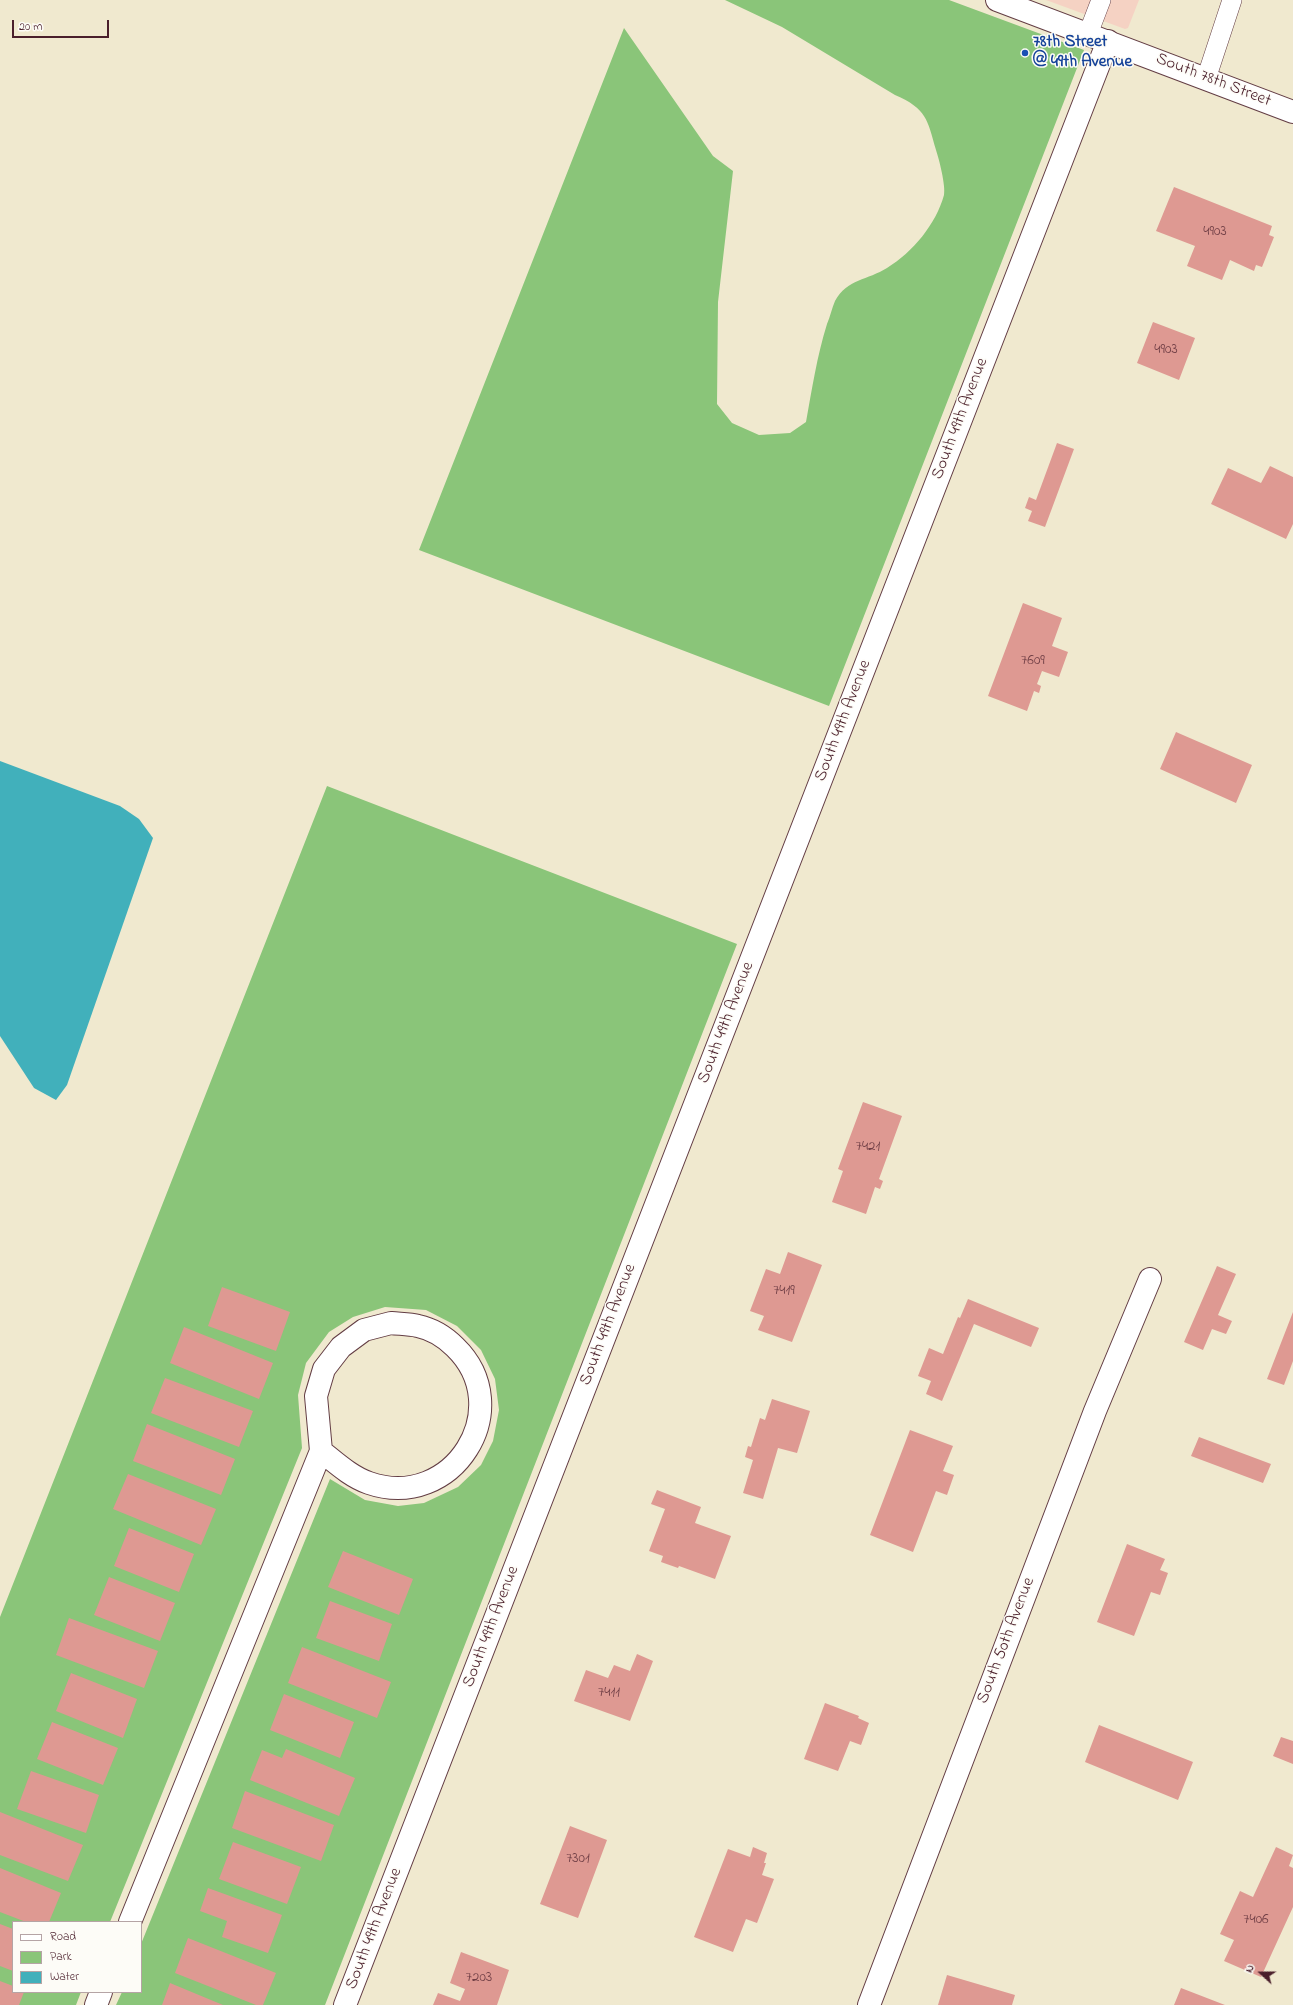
<!DOCTYPE html>
<style>
body{margin:0}
#map{position:relative;width:1293px;height:2005px;overflow:hidden;background:#f0e9cf;font-family:"Indie Flower",sans-serif}
canvas{display:block}
.legend{position:absolute;left:12px;top:1921px;width:130px;height:72px;box-sizing:border-box;background:#fdfcf7;border:1px solid #b5a4a5;margin:0;padding:5px 7px;list-style:none;font-size:12px;color:#4a1f2b}
.legend li{display:flex;align-items:center;gap:8px;height:20px}
.legend b{width:20px;border:1px solid #b5a4a5}
.north{position:absolute;left:1241px;top:1953px;width:40px;height:40px;-webkit-text-stroke:3px #fdfcf7;paint-order:stroke;rotate:291deg;font-size:11px;font-weight:700;line-height:16px;text-align:center;color:#4a1f2b}
.north::after{content:'';display:block;margin:auto;width:14px;height:18px;background:#4a1f2b;clip-path:polygon(50% 0,100% 100%,50% 72%,0 100%)}
.scale{position:absolute;left:12px;top:20px;width:97px;height:18px;box-sizing:border-box;border:2px solid #4a1f2b;border-top:0;padding-left:5px;font-size:12px;line-height:14px;white-space:nowrap;color:#4a1f2b;-webkit-text-stroke:3px #fdfcf7;paint-order:stroke}
</style>
<div id="map">
<canvas width="1293" height="2005"></canvas>
<ul class="legend">
<li><b style="height:5px;background:#fff"></b>Road</li>
<li><b style="height:11px;background:#8ac579"></b>Park</li>
<li><b style="height:11px;background:#41b0bb"></b>Water</li>
</ul>
<div class="north">N</div>
<div class="scale">20 m</div>
</div>
<script>
const ctx = document.querySelector('canvas').getContext('2d');
ctx.lineJoin = 'round';
function paint(path, color) { ctx.fillStyle = color; ctx.fill(path, 'evenodd'); }
function strokePath(path, color, width, dash) { ctx.strokeStyle = color; ctx.lineWidth = width; ctx.lineCap = dash ? 'butt' : 'round'; ctx.setLineDash(dash || []); ctx.stroke(path); }
function label(font, color, halo, rows, align = 'center') {
  ctx.font = font + ' "Indie Flower",sans-serif'; ctx.lineWidth = 3; ctx.setLineDash([]); ctx.textBaseline = 'middle'; ctx.strokeStyle = halo; ctx.fillStyle = color; for (const [text, x, y, turn = 0] of rows) {
    ctx.save(); ctx.translate(x, y); ctx.rotate((+turn || 0) * Math.PI / 180); ctx.textAlign = isNaN(turn) ? turn : align; if (halo) ctx.strokeText(text, 0, 0); ctx.fillText(text, 0, 0); ctx.restore();
  }
}
paint(new Path2D(`
 M1046,0H1139L1128,28L1125,29Z`), '#f5d2c3');
paint(new Path2D(`
 M725,0H949L1084,50L829,706L419,550L624,28L713,156L733,171L718,302L717,404L732,423L759,435L790,433L806,422C812,389 817,356 827,324C830,317 832,308 835,301C847,279 868,280 887,268C913,252 936,224 944,195C946,186 939,159 936,150C927,119 927,109 895,95L782,27Z
 M327,786L737,944L325,2005H116L122,1992H141V1944L330,1479L365,1500L398,1506L424,1503L458,1487L481,1465L493,1441L499,1410L495,1379L481,1350L457,1326L426,1310L385,1307L353,1317L329,1332L306,1363L298,1395L302,1448L110,1922H13V1992H81L76,2005H0V1617Z`), '#8ac579');
paint(new Path2D(`
 M0,761L120,806L139,819L153,838L67,1085L56,1100L34,1088L0,1036Z`), '#41b0bb');
paint(new Path2D(`
 M1174,187L1272,226L1269,235L1274,237L1262,267L1256,265L1254,271L1230,260L1222,280L1187,266L1195,246L1156,231Z
 M1153,322L1195,338L1179,380L1137,363Z
 M1057,443L1074,449L1045,527L1028,521L1032,511L1025,508L1029,497L1036,500Z
 M1270,466L1293,477V524L1286,539L1211,504L1228,468L1261,483Z
 M1023,603L1062,618L1052,646L1068,652L1059,677L1042,671L1037,684L1041,686L1039,693L1034,691L1027,711L988,696Z
 M1176,732L1252,765L1236,803L1160,769Z
 M863,1102L902,1116L879,1179L883,1181L880,1189L875,1187L866,1214L832,1202L843,1171L838,1169Z
 M788,1252L822,1265L792,1342L758,1330L764,1316L750,1311L766,1269L780,1274Z
 M1217,1266L1236,1274L1218,1315L1232,1321L1226,1334L1212,1329L1203,1350L1184,1342Z
 M222,1287L290,1312L276,1351L208,1326Z
 M968,1299L1039,1328L1031,1347L974,1324L942,1401L926,1394L931,1381L918,1376L929,1348L943,1354L958,1317L960,1318Z
 M1293,1312V1361L1284,1385L1267,1379Z
 M184,1327L273,1363L259,1399L170,1363Z
 M165,1378L253,1411L239,1447L151,1413Z
 M772,1399L810,1411L797,1453L778,1448L763,1499L743,1493L753,1460L745,1457L748,1446L751,1447L760,1418L765,1420Z
 M147,1424L235,1459L221,1495L133,1461Z
 M910,1430L953,1446L943,1471L954,1475L947,1495L936,1491L913,1552L870,1535Z
 M1199,1437L1271,1464L1263,1483L1191,1456Z
 M128,1474L216,1509L201,1545L113,1509Z
 M657,1490L701,1507L695,1523L731,1536L715,1579L679,1566L678,1568L661,1562L663,1556L649,1551L665,1509L651,1504Z
 M129,1528L194,1554L179,1592L114,1566Z
 M1127,1544L1165,1559L1160,1570L1168,1573L1160,1595L1151,1592L1134,1636L1097,1622Z
 M343,1551L413,1579L399,1615L328,1587Z
 M109,1577L175,1603L160,1641L94,1615Z
 M330,1601L392,1624L379,1661L316,1638Z
 M69,1618L158,1651L144,1688L56,1655Z
 M302,1647L391,1682L377,1718L288,1683Z
 M637,1654L653,1661L630,1721L574,1701L586,1670L608,1678L614,1665L630,1671Z
 M71,1673L137,1699L123,1738L56,1711Z
 M284,1694L354,1722L340,1758L270,1730Z
 M825,1703L859,1716L858,1718L869,1723L861,1745L850,1741L838,1771L804,1759Z
 M52,1722L118,1748L103,1785L37,1759Z
 M1099,1725L1193,1762L1178,1800L1085,1762Z
 M1281,1737L1293,1741V1764L1273,1756Z
 M286,1749L355,1778L339,1816L250,1780L262,1750L282,1758Z
 M31,1771L99,1795L86,1833L17,1809Z
 M245,1791L334,1825L321,1861L232,1828Z
 M0,1812L83,1845L68,1881L0,1855Z
 M570,1826L607,1840L578,1918L540,1904Z
 M233,1842L301,1867L287,1904L219,1879Z
 M753,1847L767,1853L764,1863H766L762,1875L774,1879L757,1923L746,1919L733,1952L694,1937L728,1849L750,1857Z
 M1276,1847L1293,1855L1289,1866L1293,1868V1907L1261,1977L1224,1961L1234,1940L1220,1934L1240,1891L1253,1897Z
 M0,1868L61,1893L49,1922H26L0,1912Z
 M208,1888L282,1915L268,1953L222,1937L227,1921L200,1911Z
 M0,1924L13,1929V1971L0,1966Z
 M188,1938L276,1973L263,2005H256L175,1973Z
 M461,1952L509,1970L497,2005H433L438,1993L460,2001L465,1989L450,1983Z
 M947,1975L1015,1995L1012,2005H938Z
 M0,1981L13,1986V1992H24L19,2005H0Z
 M170,1983L223,2005H162Z
 M1181,1988L1225,2005H1174Z`), '#de9992');
const service = new Path2D(`
 M1088,34L1101,0
 M1206,79L1232,0`);
const minor = new Path2D(`
 M391,1323C400,1324 410,1324 418,1326C432,1329 445,1337 455,1347C518,1408 453,1512 369,1483C351,1477 335,1462 321,1451L316,1396L324,1369L341,1347L364,1330Z
 M130,1922L321,1451
 M96,2005L101,1992
 M345,2005L1108,41
 M869,2005L1095,1411L1150,1279`);
const tertiary = new Path2D(`
 M997,0L1293,112`);
strokePath(service, '#633d44', 20);
strokePath(minor, '#633d44', 24);
strokePath(tertiary, '#633d44', 24);
strokePath(service, '#fff', 19);
strokePath(minor, '#fff', 22);
strokePath(tertiary, '#fff', 22);
for (const [x, y, r, color] of [
 [1025,53,4,"#1a4fb4"]
]) { const dot = new Path2D(); dot.arc(x, y, r, 0, 2 * Math.PI); ctx.fillStyle = color; ctx.fill(dot); strokePath(dot, '#fdfcf7', 1.5); }
label('15px', '#6f3e45', null, [
 ["4903",1215,233],
 ["4903",1166,351],
 ["7609",1033,662],
 ["7421",868,1148],
 ["7419",784,1292],
 ["7411",609,1694],
 ["7301",578,1860],
 ["7406",1256,1921],
 ["7203",479,1979]
]);
label('bold 17px', '#164399', '#fdfcf7', [
 ["78th Street",1033,43],
 ["@ 49th Avenue",1033,63]
], 'left');
label('17px', '#4a1f2b', '#fdfcf7', [
 ["South 78th Street",1213,81,21],
 ["South 49th Avenue",961,419,-69],
 ["South 49th Avenue",844,721,-69],
 ["South 49th Avenue",727,1023,-69],
 ["South 49th Avenue",609,1325,-69],
 ["South 49th Avenue",492,1627,-69],
 ["South 50th Avenue",1007,1641,-69],
 ["South 49th Avenue",375,1929,-69]
]);
</script>
